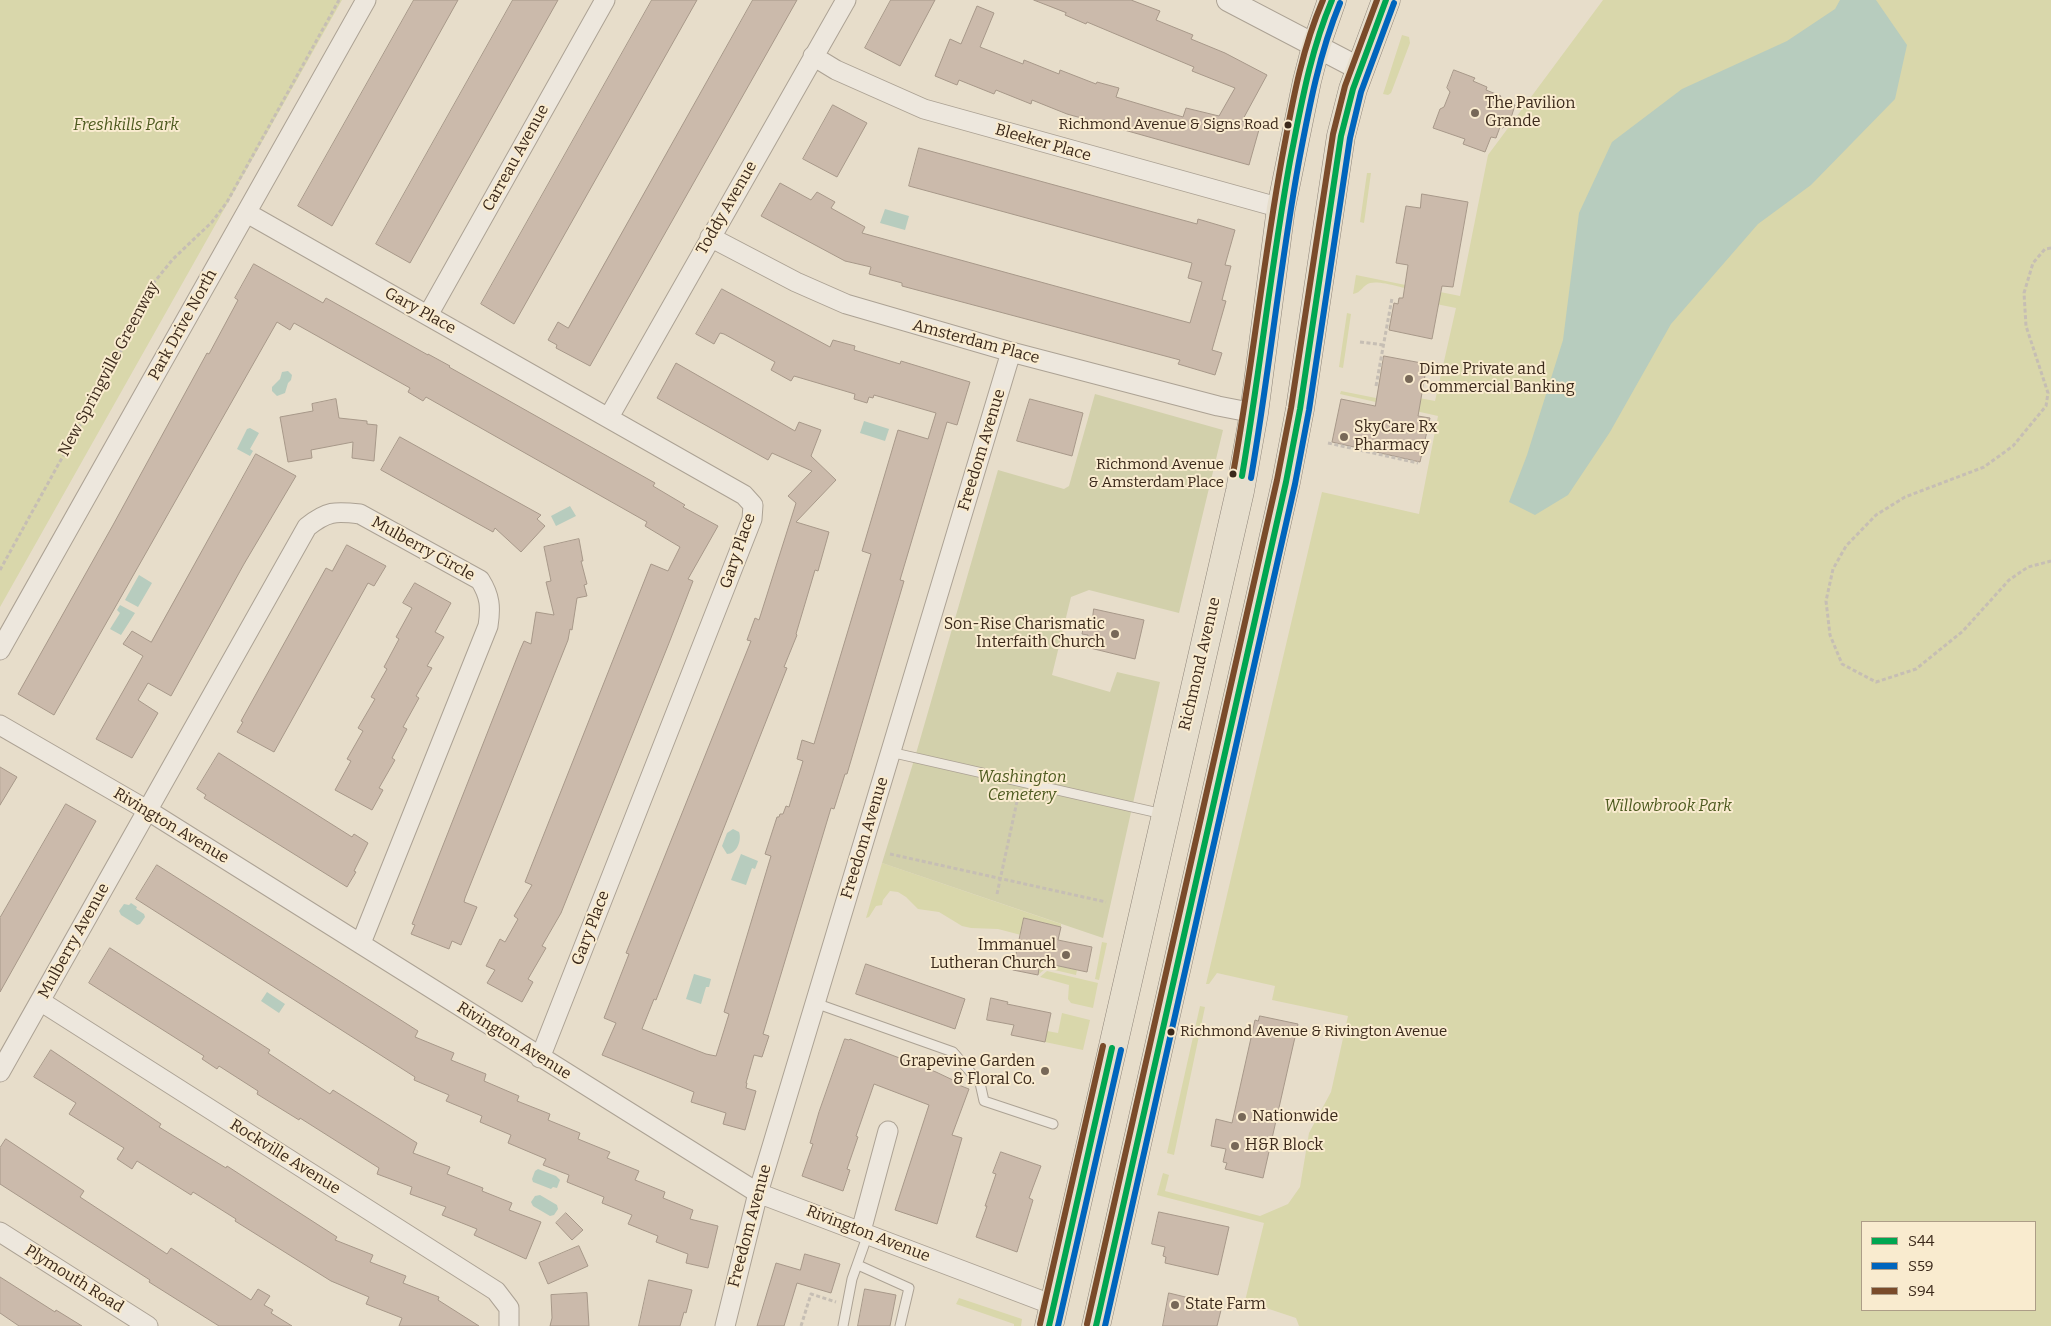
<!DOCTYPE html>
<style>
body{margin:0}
#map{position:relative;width:2051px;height:1326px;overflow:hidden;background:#e7ddca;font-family:Bitter,serif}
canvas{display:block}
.legend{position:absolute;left:1861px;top:1221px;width:175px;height:90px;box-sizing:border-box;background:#f9ebcf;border:1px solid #ad9d87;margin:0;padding:6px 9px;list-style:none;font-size:15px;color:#3b291b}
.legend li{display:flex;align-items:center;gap:10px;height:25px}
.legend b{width:25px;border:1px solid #ad9d87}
</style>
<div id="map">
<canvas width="2051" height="1326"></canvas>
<ul class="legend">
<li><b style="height:6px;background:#00a651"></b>S44</li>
<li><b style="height:6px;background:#0065bd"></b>S59</li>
<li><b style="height:6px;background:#7a4b2a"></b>S94</li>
</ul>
</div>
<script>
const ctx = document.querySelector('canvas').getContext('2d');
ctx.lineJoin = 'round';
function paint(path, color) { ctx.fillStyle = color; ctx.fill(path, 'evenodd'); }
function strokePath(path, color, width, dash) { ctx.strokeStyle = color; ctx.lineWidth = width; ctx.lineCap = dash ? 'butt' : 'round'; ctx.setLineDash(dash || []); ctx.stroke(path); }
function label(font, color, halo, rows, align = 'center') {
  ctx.font = font + ' Bitter,serif'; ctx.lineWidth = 4; ctx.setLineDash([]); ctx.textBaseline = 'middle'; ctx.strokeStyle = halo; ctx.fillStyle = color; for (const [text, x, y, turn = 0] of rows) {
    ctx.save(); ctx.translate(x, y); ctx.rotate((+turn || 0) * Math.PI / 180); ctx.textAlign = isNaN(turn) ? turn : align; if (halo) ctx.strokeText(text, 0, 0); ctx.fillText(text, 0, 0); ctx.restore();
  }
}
paint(new Path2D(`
 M0,0H342L0,607Z
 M1603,0H2051V1326H1299L1296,1318L1245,1301L1264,1223L1157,1195L1163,1173L1169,1175L1165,1191L1260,1216L1288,1204L1300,1187L1309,1133L1331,1092L1348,1016L1272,1000L1275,986L1217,973L1209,984H1206L1322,492L1419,514L1438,416L1340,394L1341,391L1401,403L1409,396L1435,401L1456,308L1426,302L1418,291C1407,289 1380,280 1370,283C1363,285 1361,293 1353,294L1356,275L1460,296L1488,155ZM1862,1222H2035V1310H1862Z
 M1402,35L1409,37L1410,43L1391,93L1388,95L1383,94Z
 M1367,173H1371L1364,223L1360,222Z
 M1347,313L1351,314L1343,368L1339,367Z
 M882,863L1061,924V927L1024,919L1021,935L998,929L971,928L962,926L939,912L918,909L906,897L898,892L890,891L883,900L882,905L876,906L869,917L866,918Z
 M1102,942L1107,943L1099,980L1095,979Z
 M1040,962L1077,970L1076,975L1046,968L1038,975Z
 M1047,971L1098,983L1093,1008L1071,1003L1068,999L1069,985L1040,977Z
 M1200,1006L1205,1007L1174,1155L1167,1153Z
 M1062,1013L1090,1020L1083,1050L1045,1042L1047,1031L1058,1033Z
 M959,1298L1022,1319L1021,1326H1014V1324L956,1304Z`), '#d9d7ab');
paint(new Path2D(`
 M1095,394L1223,430L1179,613L1089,590L1071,597L1052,675L1110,692L1117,672L1160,682L1103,938L882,863L915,757L998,470L1064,489L1069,486Z`), '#d2d0ab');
paint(new Path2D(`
 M1840,0H1876L1907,45L1895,99L1811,185L1758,224L1671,324L1610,432L1568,495L1535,515L1509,502L1527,455L1563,340L1579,213L1612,142L1682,89L1787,41L1835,9Z
 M885,209L909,216L905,230L880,223Z
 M288,371L292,375L291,380L288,383L285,393L277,396L272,391V387L280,379L282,372Z
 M864,421L889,429L885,441L860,433Z
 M250,428L259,433L250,449L253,451L250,456L237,449L247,429Z
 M570,506L576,516L556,526L551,516Z
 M139,575L152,583L138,607L125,600Z
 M120,605L135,613L121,635L110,629L120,613L117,610Z
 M733,829L739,832C742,840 737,854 727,854L722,846L727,833Z
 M741,854L758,861L755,869L752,868L746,885L731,880Z
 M131,903L137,907L136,909L144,914L145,917L140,924L137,925L121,915L119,911L124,904L129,905Z
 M694,974L711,979L709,987H706L701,1004L686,999Z
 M267,992L285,1004L279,1013L261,1001Z
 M538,1169L556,1176L560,1180L557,1188L553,1187L551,1189L533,1182L532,1179L535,1171Z
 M540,1195L557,1205L558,1209L554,1215L550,1216L533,1206L531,1202L535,1196Z`), '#b7ccbe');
const building = new Path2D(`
 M414,0H458L332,226L298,206Z
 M513,0H558L410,263L376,244Z
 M652,0H697L514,324L481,304Z
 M753,0H797L590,366L556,348L557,345L548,340L558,322L568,328Z
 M891,0H935L900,66L865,48Z
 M1034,0H1131L1160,11L1156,20L1193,35L1191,39L1225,53L1267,75L1242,121L1260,126L1249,165L1067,114L1032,100L1031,104L996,90L994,94L959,80L957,85L935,76L950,39L961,44L977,6L994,13L980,47L1023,64L1024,60L1059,74L1060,70L1096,84L1097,82L1119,88L1116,97L1183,117L1186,108L1219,116L1235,88L1192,71L1194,67L1087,22L1086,24L1065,15L1066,13Z
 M1454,70L1475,78L1473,81L1487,87L1486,90L1501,96L1499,99L1515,105L1511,118L1507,117L1503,128L1500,127L1496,138L1491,137L1485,152L1463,144L1465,139L1433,128L1440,109L1444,107L1450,92L1447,88Z
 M833,105L867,123L837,177L803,159Z
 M919,148L1197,224L1198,219L1235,230L1225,265L1231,266L1222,300L1226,301L1212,350L1222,353L1215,375L1178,364L1180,360L902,286V283L869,274L871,267L845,261L761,216L780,183L811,200L817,192L835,202L831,208L865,227L862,233L1190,323L1202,282L1188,278L1192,263L909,186Z
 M1422,194L1468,202L1453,287L1442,286L1432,339L1389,330L1394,303L1398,304L1399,298H1403L1408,265L1396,263L1406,206L1420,208Z
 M254,264L323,303L326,298L428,355V354L450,366L449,367L655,483L653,486L685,505L683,507L718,526L688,579L693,581L669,643L561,913L542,946L546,948L528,979L533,982L522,1002L487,983L495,970L486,966L500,939L505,942L518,919L514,916L532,885L525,882L651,564L668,571L680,547L645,526L647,522L426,397L423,401L408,392L410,388L294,323L290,330L277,322L54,715L18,694L113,525L207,353L209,354L238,300L235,298Z
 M722,289L830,347L833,340L855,346L854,350L900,364L901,361L970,382L957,425L947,422L900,580L904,581L847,774H845L834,809L831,808L763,1034L769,1036L762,1057L754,1055L746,1083H747L746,1088L756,1091L745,1130L723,1124L726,1113L691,1102L694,1092L602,1055L616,1023L604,1018L629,954L626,953L751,641L747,640L755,618L759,620L796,503L788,496L812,471L772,453L768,460L657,398L676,363L795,431L799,422L821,430L811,456L836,480L796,522L829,532L818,571L815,570L796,634L797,635L784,667L787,668L656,1000L654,999L642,1029L706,1054L716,1056L729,1014L724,1012L771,856L765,854L777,817H779L780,814H783L786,806L789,807L803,761L797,759L802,740L814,744L871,554L862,551L898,430L928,439L936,413L874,395L873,398L869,397L867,403L854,399L855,394L794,376L791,381L771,370L775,362L724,334L720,333L714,344L696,334Z
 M1384,356L1427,364L1418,416L1430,418L1420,462L1332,442L1341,399L1375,406Z
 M336,399L339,418L367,421V424L377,425L374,461L352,458L353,442L311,450L312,458L288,462L280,417L313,411L312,404Z
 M1030,399L1083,413L1072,456L1017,441Z
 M400,437L541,515L537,519L545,526L521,552L495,528L493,532L381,470Z
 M256,454L296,476L244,564L171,696L148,683L138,700L158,713L132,758L96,739L143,656L123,644L132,631L151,642Z
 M579,539L583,561H581L587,584L584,585L587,596L577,598L572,630L570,629L568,640L465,898L464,902L477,907L461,945L452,941L449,949L411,934L415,925L412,924L520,650L524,641L531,644L536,612L554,615L546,582L551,581L544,547Z
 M347,545L386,566L374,586L368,583L274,752L237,732L243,722L241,721L326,568L332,571Z
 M415,583L451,603L435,632L444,637L427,666L432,668L416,696L419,698L403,727L407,729L392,758L395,760L379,788L383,790L372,810L335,790L351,761L347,759L363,731L358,728L375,699L371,697L387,669L384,667L399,639L396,637L412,608L403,603Z
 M1094,609L1144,620L1135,659L1086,647L1088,635L1082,634L1085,619L1092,620Z
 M219,753L352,837L354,834L368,843L354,871L356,872L347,887L204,798L206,795L197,789Z
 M0,767L17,777L0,805Z
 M66,804L96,821L0,992V918Z
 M157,865L418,1031L415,1037L454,1053L451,1060L486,1074L484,1081L519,1096L517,1101L550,1114L548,1120L580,1133L578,1139L610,1152L607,1158L639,1171L635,1180L665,1192L663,1198L693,1210L690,1219L718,1226L708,1268L686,1263L688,1254L656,1242L658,1236L628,1224L632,1215L602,1203L604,1197L567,1182L569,1175L543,1165L546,1159L508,1143L511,1135L480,1122L482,1116L446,1101L449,1095L414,1080L415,1077L136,899Z
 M1024,918L1061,927L1058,940L1092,947L1087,972L1040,962L1038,975L1013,970Z
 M110,948L270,1050L268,1053L330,1094L333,1090L417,1143L413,1153L450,1167L447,1174L483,1188L482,1191L512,1203L509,1210L541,1222L526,1259L474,1235L477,1229L442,1215L446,1207L410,1194L412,1187L377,1174L379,1168L300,1118L299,1120L257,1094L258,1091L219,1066L217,1069L202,1059L204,1056L89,983Z
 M866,964L965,999L955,1029L856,994Z
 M991,998L1008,1002L1007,1004L1051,1013L1045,1042L1011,1035L1014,1025L987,1020Z
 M1260,1016L1298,1024L1263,1178L1225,1169L1227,1163L1223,1162L1226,1149L1211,1146L1216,1119L1232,1123L1255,1020L1258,1021Z
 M845,1039L849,1040L850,1039L936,1072L957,1082L956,1084L969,1089L952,1135L962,1138L937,1224L895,1210L929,1105L874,1084L856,1136L858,1137L847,1169L850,1170L843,1191L802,1176L813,1144L810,1143L819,1112Z
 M51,1050L161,1124L159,1127L226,1168L227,1166L337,1237L335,1240L373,1255L370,1262L406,1276L403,1283L439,1297L438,1300L479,1326H399L402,1318L366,1304L369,1297L331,1281L235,1221L236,1219L193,1192L191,1195L137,1161L132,1169L117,1159L124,1148L69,1114L76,1103L34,1077Z
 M6,1139L84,1191L80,1197L167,1254L171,1248L251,1300L258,1289L270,1296L264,1305L273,1310L271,1313L292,1326H219L149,1282L150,1280L0,1184V1148Z
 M1001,1152L1041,1166L1029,1198L1033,1200L1017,1252L976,1237L987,1206H985L996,1174L993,1173Z
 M1159,1212L1229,1227L1218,1275L1165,1263L1166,1257L1163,1256L1165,1247L1152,1244Z
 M566,1213L583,1230L572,1240L556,1223Z
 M579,1246L588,1266L548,1284L539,1263Z
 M805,1254L840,1264L831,1293L797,1283L784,1326H757L776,1263L800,1270Z
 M0,1277L55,1312L56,1310L82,1326H19L0,1313Z
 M649,1280L692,1290L686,1313L684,1312L680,1326H639Z
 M865,1289L896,1295L890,1326H858Z
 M587,1293L589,1326H550L552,1318L551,1295Z
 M1169,1293L1222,1306L1217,1326H1163Z`);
paint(building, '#cbbaab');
strokePath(building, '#a79889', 1);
const service = new Path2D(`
 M890,752L1163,814
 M815,1003L953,1052L980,1083L984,1101L1053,1124
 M858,1265L909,1288L900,1326
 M843,1326L852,1279L868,1234`);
const minor = new Path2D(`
 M813,56L836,70L924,109L1281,208
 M247,213L744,495L753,505L752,519L540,1058
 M710,237L796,282L846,304L1011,352L1218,406L1254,413
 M428,315L605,0
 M609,417L846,0
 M0,650L366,0
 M0,725L147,810L758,1193L1053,1305
 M40,1001L496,1291L509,1308V1326
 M0,1072L307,527C327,511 335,511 360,514L480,580C490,596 491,607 488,626L361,943
 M861,1231L888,1131
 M0,1232L148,1326
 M725,1326L758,1193L1011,352`);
const tertiary = new Path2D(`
 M1228,0L1360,69`);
const primary = new Path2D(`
 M1049,1326L1240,491L1254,413L1281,208L1307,81L1316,46L1332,0
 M1096,1326L1286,482L1300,409L1341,136L1353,89L1386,0`);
strokePath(service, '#aca294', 11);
strokePath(minor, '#aca294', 21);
strokePath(tertiary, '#aca294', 24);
strokePath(primary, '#91877b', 29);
strokePath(new Path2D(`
 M2051,248L2045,249L2033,263L2024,293L2026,326L2048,393L2046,406L2013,446L1984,467L1905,497L1876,515L1846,546L1833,569L1826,601L1830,635L1842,664L1876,682L1916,669L1963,631L2009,580L2028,567L2051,561
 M1360,342L1384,345
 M1376,386L1392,298
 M1328,443L1418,463
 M0,570L126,342L147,291L173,259L212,222L227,202L339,0
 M890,854L1106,902
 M997,894L1019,792
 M801,1326L811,1294L836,1302`), '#c6beb4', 3, [4, 2.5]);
strokePath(service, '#ede7dd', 9);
strokePath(minor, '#ede7dd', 19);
strokePath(tertiary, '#ede7dd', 22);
strokePath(primary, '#e6decd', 28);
strokePath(new Path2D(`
 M1242,476C1260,371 1271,266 1290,161C1301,106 1310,52 1332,0
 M1049,1326L1112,1048
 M1096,1326L1286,482L1300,409L1341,136L1353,89L1386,0`), '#00a651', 6);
strokePath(new Path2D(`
 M1251,478C1269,373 1280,266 1299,161C1309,108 1319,54 1340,3
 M1058,1326L1121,1050
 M1105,1326L1295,484L1309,410L1350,138L1361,92L1394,3`), '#0065bd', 6);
strokePath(new Path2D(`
 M1233,474C1252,369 1263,263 1282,158C1292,105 1301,51 1323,0
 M1040,1324L1103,1046
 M1087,1324L1277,480L1291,408L1333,134L1345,86L1377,0`), '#7a4b2a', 6);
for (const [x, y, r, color] of [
 [1475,113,5,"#776858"],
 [1288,125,4.5,"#3b291b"],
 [1409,379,5,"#776858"],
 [1344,437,5,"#776858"],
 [1233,474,4.5,"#3b291b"],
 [1115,634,5,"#776858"],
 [1066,955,5,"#776858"],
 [1171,1032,4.5,"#3b291b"],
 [1045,1071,5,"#776858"],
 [1242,1117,5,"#776858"],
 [1235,1146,5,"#776858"],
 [1175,1305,5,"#776858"]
]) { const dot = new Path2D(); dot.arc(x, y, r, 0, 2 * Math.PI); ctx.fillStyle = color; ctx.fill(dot); strokePath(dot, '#f9ebcf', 2); }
label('15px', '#3b291b', '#f9ebcf', [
 ["Richmond Avenue & Signs Road",1279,125],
 ["Richmond Avenue",1224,465],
 ["& Amsterdam Place",1224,483],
 ["Richmond Avenue & Rivington Avenue",1180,1032,"left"]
], 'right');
label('16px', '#3b291b', '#f9ebcf', [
 ["The Pavilion",1485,104],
 ["Grande",1485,122],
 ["Dime Private and",1419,370],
 ["Commercial Banking",1419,388],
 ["SkyCare Rx",1354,428],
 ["Pharmacy",1354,446],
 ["Son-Rise Charismatic",1105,625,"right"],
 ["Interfaith Church",1105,643,"right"],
 ["Immanuel",1056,946,"right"],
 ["Lutheran Church",1056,964,"right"],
 ["Grapevine Garden",1035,1062,"right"],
 ["& Floral Co.",1035,1080,"right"],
 ["Nationwide",1252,1117],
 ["H&R Block",1245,1146],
 ["State Farm",1185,1305]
], 'left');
label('italic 16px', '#4d5a1f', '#f9ebcf', [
 ["Freshkills Park",126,126],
 ["Washington",1022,778],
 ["Cemetery",1022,796],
 ["Willowbrook Park",1668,807]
]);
label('16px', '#3b291b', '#f9ebcf', [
 ["Bleeker Place",1043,143,16],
 ["Carreau Avenue",516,158,-61],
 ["Toddy Avenue",727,208,-60],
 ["Gary Place",420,311,29],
 ["Park Drive North",183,325,-61],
 ["Amsterdam Place",976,342,15],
 ["New Springville Greenway",109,369,-62],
 ["Freedom Avenue",982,450,-73],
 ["Mulberry Circle",423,549,29],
 ["Gary Place",738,551,-71],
 ["Richmond Avenue",1200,664,-77],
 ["Rivington Avenue",171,826,31],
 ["Freedom Avenue",865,838,-73],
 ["Gary Place",591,928,-69],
 ["Mulberry Avenue",74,941,-61],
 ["Rivington Avenue",514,1041,32],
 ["Rockville Avenue",285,1157,32],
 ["Freedom Avenue",750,1226,-75],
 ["Rivington Avenue",868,1234,21],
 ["Plymouth Road",74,1279,32]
]);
</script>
